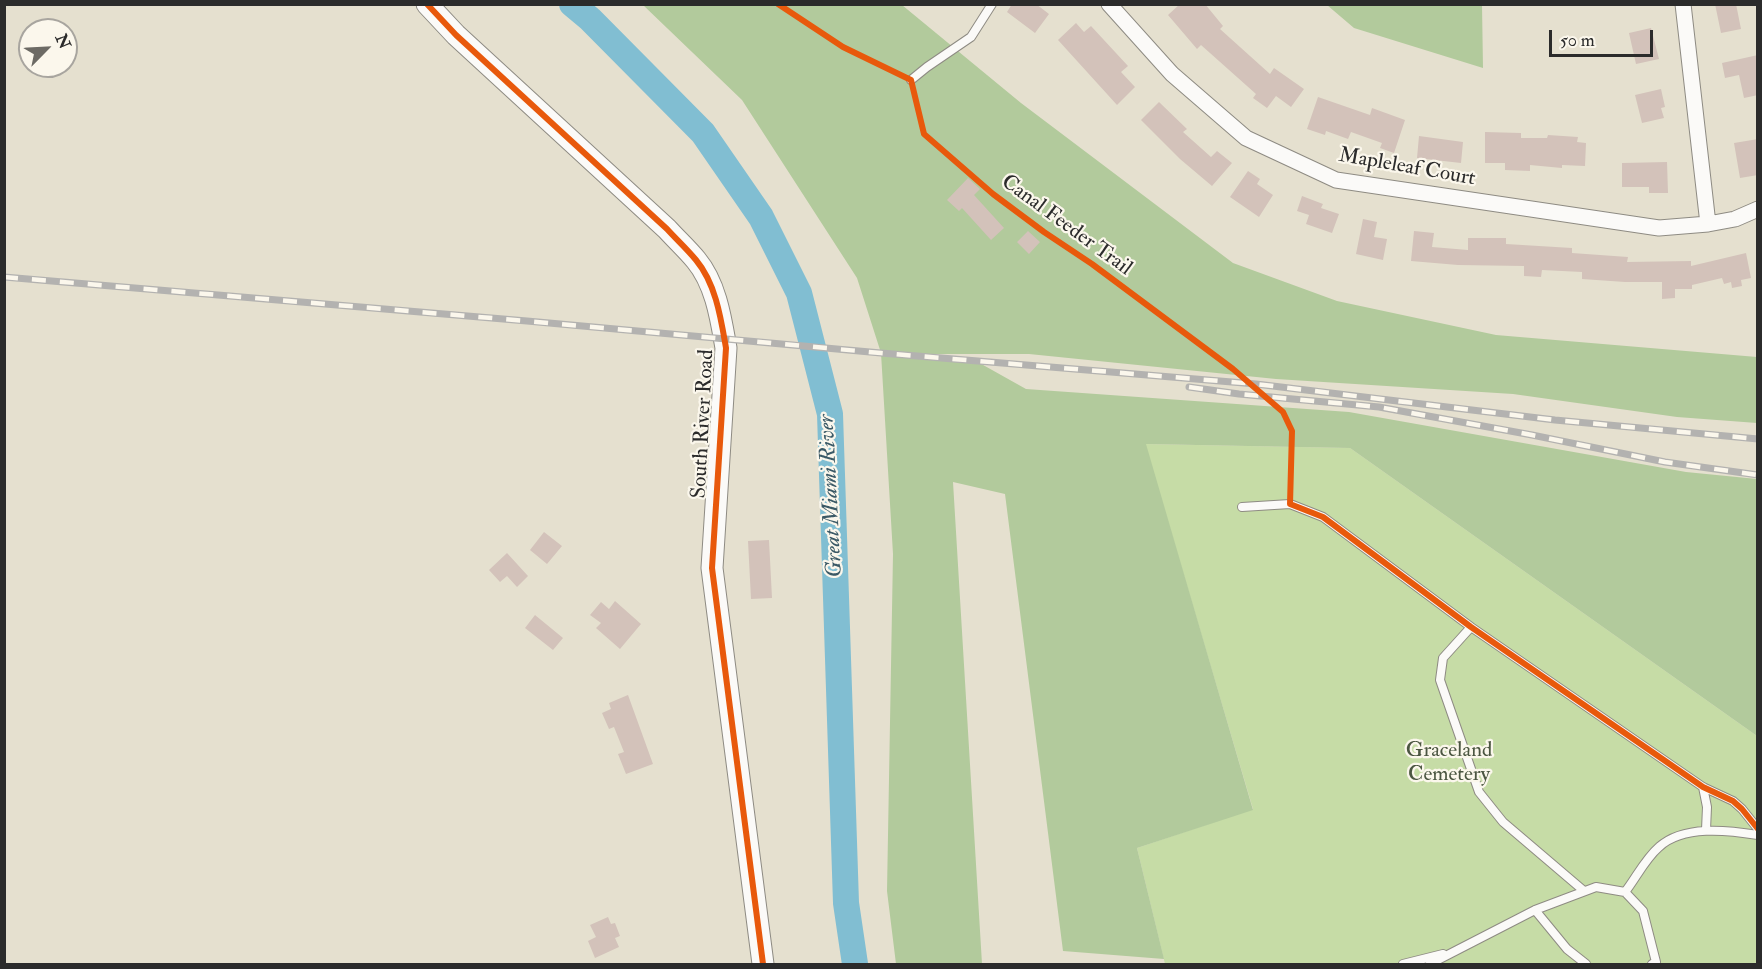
<!DOCTYPE html>
<style>
body{margin:0}
#map{position:relative;width:1762px;height:969px;overflow:hidden;background:#e5e0cf;font-family:"IM FELL Double Pica",serif}
canvas{display:block}
.frame{position:absolute;inset:0;border:6px solid #2b2b2b;pointer-events:none}
.north{position:absolute;left:18px;top:18px;width:60px;height:60px;box-sizing:border-box;background:#fbf7ec;border:2px solid #a8a59f;border-radius:50%;rotate:66deg;font-size:16px;font-weight:700;line-height:24px;text-align:center;color:#2b2b2b}
.north::after{content:'';display:block;margin:auto;width:21px;height:27px;background:#6c6a64;clip-path:polygon(50% 0,100% 100%,50% 72%,0 100%)}
.scale{position:absolute;left:1549px;top:30px;width:104px;height:27px;box-sizing:border-box;border:3px solid #2b2b2b;border-top:0;padding-left:8px;font-size:18px;line-height:21px;white-space:nowrap;color:#2b2b2b;-webkit-text-stroke:4px #fbf7ec;paint-order:stroke}
</style>
<div id="map">
<canvas width="1762" height="969"></canvas>
<div class="frame"></div>
<div class="north">N</div>
<div class="scale">50 m</div>
</div>
<script>
const ctx = document.querySelector('canvas').getContext('2d');
ctx.lineJoin = 'round';
function paint(path, color) { ctx.fillStyle = color; ctx.fill(path, 'evenodd'); }
function strokePath(path, color, width, dash) { ctx.strokeStyle = color; ctx.lineWidth = width; ctx.lineCap = dash ? 'butt' : 'round'; ctx.setLineDash(dash || []); ctx.stroke(path); }
function label(font, color, halo, rows, align = 'center') {
  ctx.font = font + ' "IM FELL Double Pica",serif'; ctx.lineWidth = 4.5; ctx.setLineDash([]); ctx.textBaseline = 'middle'; ctx.strokeStyle = halo; ctx.fillStyle = color; for (const [text, x, y, turn = 0] of rows) {
    ctx.save(); ctx.translate(x, y); ctx.rotate((+turn || 0) * Math.PI / 180); ctx.textAlign = isNaN(turn) ? turn : align; if (halo) ctx.strokeText(text, 0, 0); ctx.fillText(text, 0, 0); ctx.restore();
  }
}
paint(new Path2D(`
 M1145,444L1350,448L1757,736V964H1165L1137,848L1253,809Z`), '#c6dca6');
paint(new Path2D(`
 M643,5H902L1021,103L1233,263L1337,301L1496,335L1757,357V423L1677,417L1513,394L1276,379L1029,354H893L976,361L1026,389L1349,412L1686,472L1757,479V736L1350,448L1146,444L1253,810L1137,848L1164,959L1063,951L1005,494L953,482L982,964H896L887,891L893,554L881,353L857,278L742,100Z
 M1327,5H1482L1483,68L1354,28Z`), '#b2ca9c');
strokePath(new Path2D(`
 M572,4L590,19L703,133L761,217L799,293L830,414L846,903L855,964`), '#81bed2', 26);
paint(new Path2D(`
 M1012,4H1036L1049,14L1035,33L1007,12Z
 M1180,4H1205L1223,26L1220,29L1270,74L1274,68L1304,89L1291,107L1276,96L1267,108L1253,98L1256,94L1201,45L1197,49L1168,15Z
 M1715,4H1736L1741,29L1721,33Z
 M1076,23L1084,32L1091,26L1128,66L1121,72L1135,87L1117,105L1058,40Z
 M1651,28L1659,59L1636,64L1629,33Z
 M1758,55V95L1744,98L1739,75L1725,78L1722,63Z
 M1661,89L1665,107L1661,108L1664,118L1642,123L1635,95Z
 M1318,97L1370,115L1372,108L1405,120L1394,153L1380,148L1382,143L1351,132L1348,139L1326,131L1325,135L1307,129Z
 M1159,102L1187,129L1183,132L1211,157L1217,151L1232,163L1212,186L1180,159L1141,120Z
 M1485,132L1521,133V138H1547L1548,135L1578,137L1577,142L1586,143L1585,166L1562,165V168L1530,165V171L1505,170V163H1485Z
 M1419,136L1463,142L1461,163L1417,158Z
 M1758,139V175L1740,178L1734,143Z
 M1667,162L1668,193H1649V187H1622V163Z
 M1248,171L1260,179L1257,184L1273,195L1259,217L1230,197Z
 M968,178L980,189L974,195L1004,228L991,240L962,208L959,211L947,200Z
 M1302,196L1323,204L1321,208L1339,214L1332,233L1306,224L1309,215L1297,211Z
 M1363,219L1377,222L1374,237L1387,239L1383,260L1356,254Z
 M1028,231L1040,242L1029,254L1017,242Z
 M1414,231L1434,233L1432,247L1468,250V238H1506V244L1572,248V253L1628,257L1627,262L1691,261V266L1746,253L1751,278L1741,280L1742,286L1732,288L1731,282L1724,284L1722,278L1692,285V289H1675V298L1662,299V282H1625L1582,279V272L1542,270L1541,277L1524,276V266L1458,265L1411,261Z
 M544,532L562,546L547,564L530,550Z
 M769,540L772,598L751,599L748,541Z
 M507,553L528,576L517,587L507,576L500,582L489,570Z
 M615,601L641,624L620,649L596,628L601,623L590,615L601,602L609,609Z
 M535,615L563,638L553,650L525,628Z
 M628,695L653,764L626,774L618,754L624,752L614,727L609,729L602,713L611,709L609,703Z
 M608,917L611,924L615,923L620,936L615,938L619,947L595,958L588,941L596,937L590,925Z`), '#d3c2ba');
const lane = new Path2D(`
 M911,80L927,67L971,37L992,4
 M1242,507L1290,504L1323,517L1471,627L1703,787L1733,801L1742,809L1758,829
 M1471,627L1443,658L1440,680L1479,792L1503,822L1584,891
 M1703,787L1707,807L1706,830
 M1625,892C1636,878 1645,859 1659,847C1683,825 1727,830 1758,835
 M1535,910L1567,949L1586,964
 M1403,964L1443,954
 M1430,964L1535,910L1596,887L1625,892L1643,911L1656,962L1652,964`);
const street = new Path2D(`
 M1109,4L1172,74L1246,138L1336,180L1659,228L1708,224L1735,219L1758,209
 M1683,4L1708,224`);
const secondary = new Path2D(`
 M427,4L456,35L667,229C676,239 687,249 696,260C716,284 721,319 726,348L712,568L763,964`);
strokePath(lane, '#8e8b83', 10);
strokePath(street, '#8e8b83', 17);
strokePath(secondary, '#8e8b83', 23);
strokePath(lane, '#fbfaf8', 8);
strokePath(street, '#fbfaf8', 15);
strokePath(secondary, '#fbfaf8', 21);
const rail = new Path2D(`
 M4,277L527,321L881,353L1256,384L1555,420L1758,439
 M1189,387L1239,394L1379,407L1532,435L1665,462L1758,475`);
strokePath(rail, '#b3b2b0', 7);
strokePath(rail, '#fbf7ec', 4.5, [14]);
strokePath(new Path2D(`
 M427,4L456,35L667,229C676,239 687,249 696,260C716,284 721,319 726,348L712,568L763,964
 M778,4L843,47L911,80L924,134L993,194L1044,232L1092,264L1233,369L1283,412L1292,431L1290,504L1323,517L1471,627L1703,787L1733,801L1742,809L1758,829`), '#e8590c', 6);
label('21px', '#2b2b2b', '#fbf7ec', [
 ["Mapleleaf Court",1407,168,10],
 ["Canal Feeder Trail",1066,226,36],
 ["South River Road",704,424,-87]
]);
label('21px', '#4b5641', '#fbf7ec', [
 ["Graceland",1449,751],
 ["Cemetery",1449,775]
]);
label('italic 22px', '#3a5966', '#fbf7ec', [
 ["Great Miami River",832,496,-93]
]);
</script>
